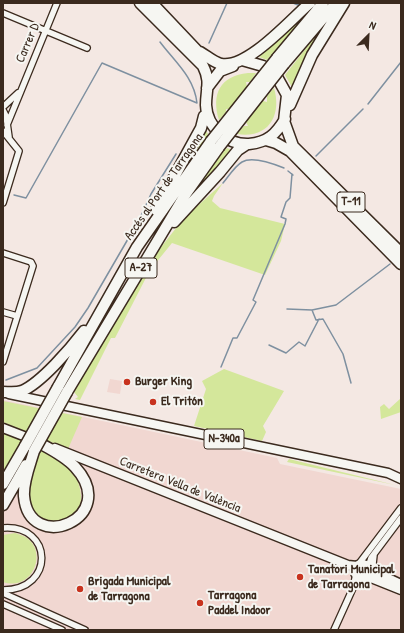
<!DOCTYPE html>
<meta charset="utf-8">
<style>
body{margin:0}
#map{position:relative;width:404px;height:633px;overflow:hidden;background:#f4e8e3;font-family:"Patrick Hand",sans-serif}
canvas{display:block}
.frame{position:absolute;inset:0;border:4px solid #3b2a1e;pointer-events:none}
.north{position:absolute;left:348px;top:16px;width:40px;height:40px;-webkit-text-stroke:3px #f6f6f2;paint-order:stroke;rotate:24deg;font-size:11px;font-weight:700;line-height:16px;text-align:center;color:#3b2a1e}
.north::after{content:'';display:block;margin:auto;width:14px;height:18px;background:#3b2a1e;clip-path:polygon(50% 0,100% 100%,50% 72%,0 100%)}
</style>
<div id="map">
<canvas width="404" height="633"></canvas>
<div class="frame"></div>
<div class="north">N</div>
</div>
<script>
const ctx = document.querySelector('canvas').getContext('2d');
ctx.lineJoin = 'round';
function paint(path, color) { ctx.fillStyle = color; ctx.fill(path, 'evenodd'); }
function strokePath(path, color, width, dash) { ctx.strokeStyle = color; ctx.lineWidth = width; ctx.lineCap = dash ? 'butt' : 'round'; ctx.setLineDash(dash || []); ctx.stroke(path); }
function label(font, color, halo, rows, align = 'center') {
  ctx.font = font + ' "Patrick Hand",sans-serif'; ctx.lineWidth = 4; ctx.setLineDash([]); ctx.textBaseline = 'middle'; ctx.strokeStyle = halo; ctx.fillStyle = color; for (const [text, x, y, turn = 0] of rows) {
    ctx.save(); ctx.translate(x, y); ctx.rotate((+turn || 0) * Math.PI / 180); ctx.textAlign = isNaN(turn) ? turn : align; if (halo) ctx.strokeText(text, 0, 0); ctx.fillText(text, 0, 0); ctx.restore();
  }
}
paint(new Path2D(`
 M110,379L122,381L120,394L107,392Z
 M3,400L277,458L280,464L401,489V630H3Z`), '#f1d7d1');
paint(new Path2D(`
 M311,9L267,60L259,57Z
 M328,20L292,87L285,75Z
 M248,73H256L250,82H246L247,87L263,101L267,102V96L274,88C282,115 269,139 237,134L244,126H248C246,119 232,109 226,109V112L219,120C211,94 220,76 248,73Z
 M205,129L208,134L206,140L169,193Z
 M227,148L232,150L219,167L184,204L217,157Z
 M223,183L214,196L212,201L220,208L285,224L281,241L265,275L172,243L150,270L115,338H111L80,400L75,399L78,397L74,392L150,261L184,218Z
 M224,369L284,391L263,426L266,432L262,441L194,426L206,389L202,381Z
 M401,398V412L381,419L380,407L384,404L389,409Z
 M3,401L82,417L68,449L3,422Z
 M3,433C26,441 56,451 72,471C78,479 80,486 81,496C83,538 0,533 39,454L20,446L3,475Z
 M289,459L395,485L287,462Z
 M15,533C19,534 24,536 27,538C48,553 32,592 3,582V535Z`), '#d4e79b');
strokePath(new Path2D(`
 M293,3L298,5L299,3
 M209,43L227,3
 M368,104L401,62
 M316,156L363,109
 M288,171L293,175
 M223,183C228,177 235,166 242,162C252,156 274,164 284,168
 M14,195L26,198L102,63L197,103C194,77 175,62 160,42
 M287,309L312,310L336,305L390,264
 M312,310L316,320L323,319L343,354L351,383
 M269,345L286,353L299,342L305,346L319,319
 M221,367L233,338H237L256,302L253,300L285,224L286,219L281,217L286,202L290,198L292,174
 M6,380L37,368L75,327L88,308L139,220L151,194L176,154`), '#7e90a0', 1.5);
const street = new Path2D(`
 M3,13L87,48
 M3,107L18,93
 M3,110L6,116L9,137
 M7,125L57,3
 M3,131L19,151L3,203
 M3,253L31,262L33,266L3,362
 M3,312L17,316
 M3,528C53,524 56,590 3,590
 M374,555L373,564L379,573
 M358,565L401,508
 M368,567L371,558L401,518
 M353,587L362,578
 M3,593L85,630
 M3,604L62,630
 M334,630L353,588L356,574`);
const secondary = new Path2D(`
 M3,428L34,440
 M55,448L348,565L357,566
 M355 571a7 7 0 1 1 14 0a7 7 0 1 1-14 0Z
 M369,569L401,584
 M366,576L401,590`);
const primary = new Path2D(`
 M9,394L388,473L401,479`);
const highway = new Path2D(`
 M140,3L203,66C211,82 206,89 206,105C207,127 227,145 249,144C268,142 276,134 285,119
 M152,3L204,58
 M200,52C207,56 213,62 221,64C248,69 291,19 310,3
 M277,58L323,3
 M242,60L263,66L277,77L287,95L284,121L293,146L401,253
 M284,64L336,3
 M207,88L220,71L233,66
 M290,105L312,55L344,3
 M266,140L276,143L290,151L401,264
 M156,210L201,128L204,116
 M174,222L220,172L238,150L247,144
 M58,387L137,247L211,141
 M3,392C9,392 16,393 22,391C41,383 71,348 84,331
 M67,392L185,195L219,147
 M34,440C48,448 64,455 75,467C122,518 29,556 24,496C23,481 30,465 34,451
 M3,484L25,446
 M3,505L26,465`);
strokePath(street, '#3b2a1e', 8);
strokePath(secondary, '#3b2a1e', 11);
strokePath(primary, '#3b2a1e', 11);
strokePath(highway, '#3b2a1e', 13);
strokePath(street, '#f6f6f2', 5.5);
strokePath(secondary, '#f6f6f2', 8);
strokePath(primary, '#f6f6f2', 8);
strokePath(highway, '#f6f6f2', 10);
const highwayBridge = new Path2D(`
 M211,141L277,58
 M219,147L284,64
 M25,446L58,387
 M34,451L67,392`);
strokePath(highwayBridge, '#3b2a1e', 13, []);
strokePath(highwayBridge, '#f6f6f2', 10);
for (const [x, y, r, color] of [
 [127,382,4,"#c8321e"],
 [153,402,4,"#c8321e"],
 [300,577,4,"#c8321e"],
 [80,589,4,"#c8321e"],
 [200,603,4,"#c8321e"]
]) { const dot = new Path2D(); dot.arc(x, y, r, 0, 2 * Math.PI); ctx.fillStyle = color; ctx.fill(dot); strokePath(dot, '#f6f6f2', 1.5); }
for (const [x, y, w] of [
 [351,202,28],
 [141,268,32],
 [224,439,40]
]) { const box = new Path2D(); box.roundRect(x - w / 2, y - 10, w, 20, 3); ctx.fillStyle = '#f6f6f2'; ctx.fill(box); strokePath(box, '#3b2a1e', 1); }
label('bold 12px', '#3b2a1e', null, [
 ["T-11",351,202],
 ["A-27",141,268],
 ["N-340a",224,439]
]);
label('13px', '#3b2a1e', '#f6f6f2', [
 ["Carrer D",28,43,-67],
 ["Accés al Port de Tarragona",164,187,-55],
 ["Carretera Vella de València",180,485,22]
]);
label('bold 13px', '#3b2a1e', '#f6f6f2', [
 ["Burger King",135,382],
 ["El Tritón",161,402],
 ["Tanatori Municipal",308,570],
 ["de Tarragona",308,585],
 ["Brigada Municipal",88,582],
 ["de Tarragona",88,597],
 ["Tarragona",208,596],
 ["Paddel Indoor",208,611]
], 'left');
</script>
